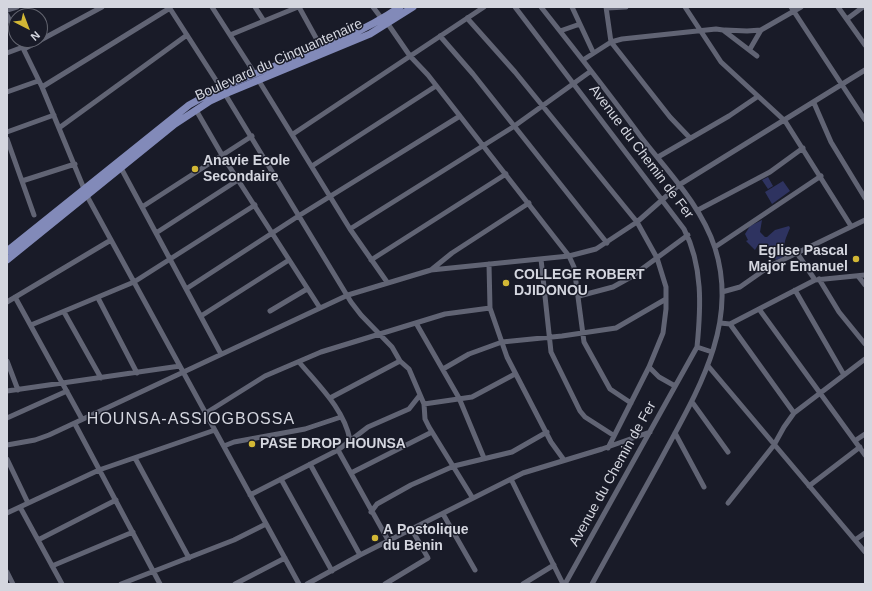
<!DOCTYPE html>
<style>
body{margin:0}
#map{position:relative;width:872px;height:591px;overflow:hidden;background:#191b28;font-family:Helvetica,sans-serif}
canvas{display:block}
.frame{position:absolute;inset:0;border:8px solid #d4d6df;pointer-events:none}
.north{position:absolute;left:8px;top:8px;width:40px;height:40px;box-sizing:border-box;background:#191b28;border:1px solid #646671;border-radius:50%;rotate:138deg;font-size:11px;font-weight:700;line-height:16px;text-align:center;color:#d4d6df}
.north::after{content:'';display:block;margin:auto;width:14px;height:18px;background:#d2b735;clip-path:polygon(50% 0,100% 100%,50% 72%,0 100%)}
</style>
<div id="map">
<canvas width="872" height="591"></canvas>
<div class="frame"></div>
<div class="north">N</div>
</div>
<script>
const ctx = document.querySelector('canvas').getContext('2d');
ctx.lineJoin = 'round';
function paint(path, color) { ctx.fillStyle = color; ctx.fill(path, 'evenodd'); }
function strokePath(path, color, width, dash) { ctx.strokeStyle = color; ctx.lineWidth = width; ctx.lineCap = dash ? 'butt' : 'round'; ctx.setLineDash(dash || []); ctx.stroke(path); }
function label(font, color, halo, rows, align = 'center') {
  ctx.font = font + ' Helvetica,sans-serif'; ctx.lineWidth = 3; ctx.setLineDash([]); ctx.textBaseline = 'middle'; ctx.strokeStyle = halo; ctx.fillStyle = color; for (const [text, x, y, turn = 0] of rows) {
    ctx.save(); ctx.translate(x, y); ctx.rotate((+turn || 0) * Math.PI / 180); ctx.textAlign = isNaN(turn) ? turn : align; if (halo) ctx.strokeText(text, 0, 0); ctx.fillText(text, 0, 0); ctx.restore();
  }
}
paint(new Path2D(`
 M768,177L773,186L768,189L762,180Z
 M783,181L790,191L772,204L765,192Z
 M762,220L760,232L765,237H767L775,230L789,226L790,228C788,233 786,237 785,241C783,250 789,257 776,260L765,246L758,245L755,250L746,241L748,240L745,234L750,226Z`), '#2e3360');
strokePath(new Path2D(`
 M169,7L221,88
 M212,7L255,74
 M255,7L264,21
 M299,7L321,47
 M373,7L382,19
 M515,7L684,229C703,266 701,307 697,347L565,584
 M541,7C575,50 609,93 641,137C668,172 701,205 715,248C740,326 695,395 660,461C637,502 615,543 592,584
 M572,7L593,52
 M606,7L611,42L670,117L690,138
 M685,7L721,62L785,121L851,226
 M791,7L865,120
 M838,7L865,45
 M607,8L626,7
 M7,10L17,7
 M7,15L16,33
 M467,18L515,72L637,222L657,258L666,287V309L663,333L649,367L659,377L675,386
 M847,19L863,7
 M388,24L410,56L428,75L569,256L574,267L584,342L610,389L631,403
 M725,30L747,31L761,30
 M560,31L580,24
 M230,35L298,7
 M440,36L473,74L607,243
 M19,40L42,87L87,196L299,584
 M24,49L102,7
 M750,49L761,30L801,7
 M7,53L23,47
 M583,60L611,42L622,39L716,29L723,30L757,56
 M259,81L350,229L387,282
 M42,87L170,8
 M7,92L38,81
 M225,94L351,302L361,315L392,347L400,361L409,369L424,404L425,419L429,427L472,497
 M814,103L831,142L865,198
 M196,110L222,155L320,308
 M59,128L187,35
 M7,132L54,115
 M293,134L484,7
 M7,139L34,215
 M658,157L729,116L757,97
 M312,166L436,86
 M121,168L221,354
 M22,181L75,164
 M142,207L252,136
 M698,210L770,172L803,148
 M350,229L513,127L591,71
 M156,233L238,180
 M715,247L821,176
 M797,253L815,280
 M541,259L551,352L580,411L585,417L613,435
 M371,260L506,174
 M489,264L490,308L507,357L551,442L564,460
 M431,270L452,253L529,203
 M858,276L865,285
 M819,279L839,312L865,344
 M186,289L300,215L460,116
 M795,290L844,375
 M722,292L740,287L770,266L865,220
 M579,296L613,287L631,277L688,235
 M15,297L82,419
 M98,298L137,373
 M7,302L111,240
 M759,309L865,455
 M270,311L307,289
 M64,312L101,378
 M201,316L289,260
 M416,323L459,398L484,458
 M720,323L730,324L815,280L865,275
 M730,324L794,413
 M31,325L134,282L255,205
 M697,347L712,352
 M7,361L18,390
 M299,362C319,386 344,409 350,440
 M709,367L865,552
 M443,369L469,354L502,342L562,336L616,328L666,299
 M7,391L180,366
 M330,398L400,361
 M692,402L728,452
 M424,404L472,397L515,374
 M206,413L265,376L321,352L445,314L490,308
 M7,418L67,391
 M75,424L160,584
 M675,433L704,487
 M856,440L865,434
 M7,445L35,440L49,435L348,295L431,270L569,256L596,249L637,222L679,185L865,70
 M224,446L234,442L305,429L341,417
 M608,448L649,367
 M338,450L388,540
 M135,458L189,558
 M7,459L28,503
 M310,464L360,555
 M351,473L432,432
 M281,479L332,571
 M511,479L563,584
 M809,486L860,447
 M250,495L338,450L368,427L409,409L420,395
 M728,503L774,445L784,427L794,413L865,359
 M20,507L62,584
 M371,512L377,504L411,485L454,466L512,452L547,432
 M7,513L99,470L215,430
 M443,514L475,570
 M38,540L116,500
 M855,540L865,533
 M52,566L133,532
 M7,572L13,584
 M121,584L234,540L266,524
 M235,584L285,558
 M307,584L360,555L523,473L602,449L650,432
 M385,584L428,558L412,530
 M523,584L554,565`), '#616474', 5);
strokePath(new Path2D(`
 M7,251L189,105C256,66 336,51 400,7
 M7,260L175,124L210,101L225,94L370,34L413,7`), '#828ab9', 7);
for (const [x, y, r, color] of [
 [195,169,4,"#d2b735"],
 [856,259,4,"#d2b735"],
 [506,283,4,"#d2b735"],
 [252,444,4,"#d2b735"],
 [375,538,4,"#d2b735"]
]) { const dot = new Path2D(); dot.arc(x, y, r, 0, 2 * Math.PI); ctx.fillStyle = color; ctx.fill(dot); strokePath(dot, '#191b28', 1.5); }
label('14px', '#d4d6df', '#191b28', [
 ["Boulevard du Cinquantenaire",279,60,-24],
 ["Avenue du Chemin de Fer",641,152,53],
 ["Avenue du Chemin de Fer",613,474,-61]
]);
label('bold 14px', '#d4d6df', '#191b28', [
 ["Anavie Ecole",203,161],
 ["Secondaire",203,177],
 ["Eglise Pascal",848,251,"right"],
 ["Major Emanuel",848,267,"right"],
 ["COLLEGE ROBERT",514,275],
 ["DJIDONOU",514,291],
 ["PASE DROP HOUNSA",260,444],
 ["A Postolique",383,530],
 ["du Benin",383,546]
], 'left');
ctx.letterSpacing = '1px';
label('16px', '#d4d6df', '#191b28', [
 ["HOUNSA-ASSIOGBOSSA",191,420]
]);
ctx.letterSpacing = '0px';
</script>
